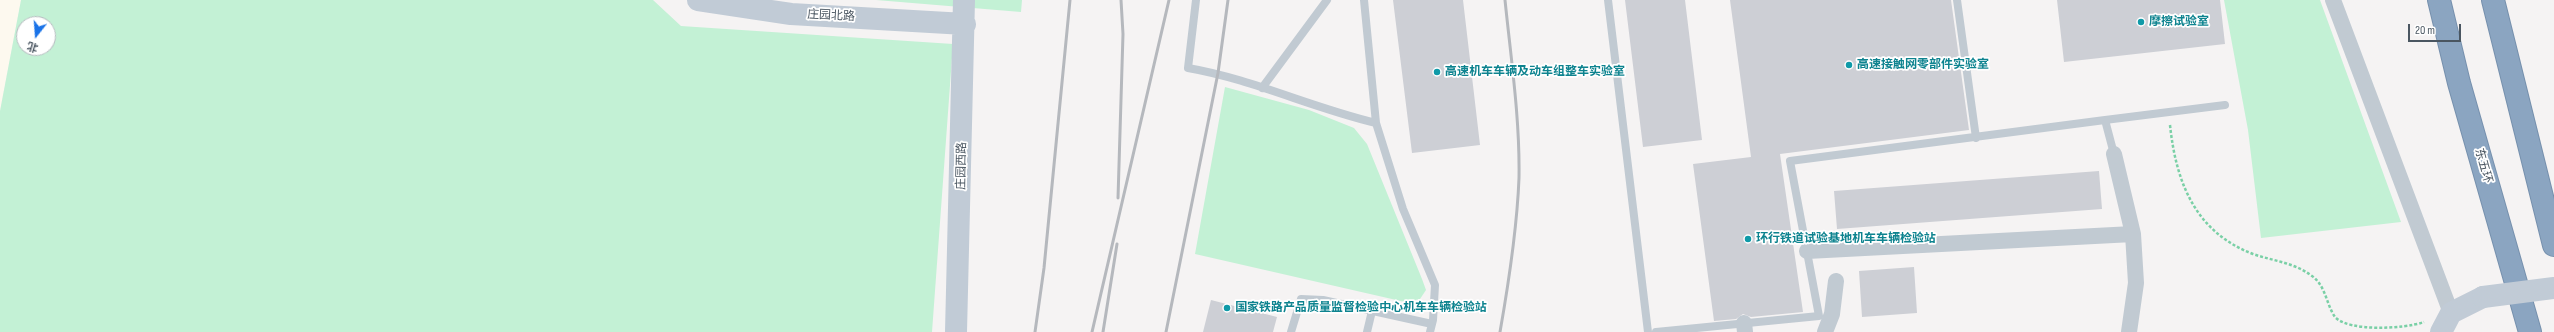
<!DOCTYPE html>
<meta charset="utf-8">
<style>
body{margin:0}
#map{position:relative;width:2554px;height:332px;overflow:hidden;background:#f5f3f3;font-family:"Sofia Sans Condensed","Noto Sans SC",sans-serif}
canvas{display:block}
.north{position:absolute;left:16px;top:16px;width:40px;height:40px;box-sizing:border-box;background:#fff;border:1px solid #b7bbc0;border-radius:50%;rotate:197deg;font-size:11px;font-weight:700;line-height:16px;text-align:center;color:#4a5661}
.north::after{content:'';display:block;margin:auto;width:14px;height:18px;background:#1a73e8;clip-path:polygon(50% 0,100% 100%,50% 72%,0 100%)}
.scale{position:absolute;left:2408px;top:24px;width:53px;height:18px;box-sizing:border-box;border:2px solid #4a5661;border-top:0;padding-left:5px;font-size:12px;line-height:14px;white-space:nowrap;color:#4a5661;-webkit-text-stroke:3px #fff;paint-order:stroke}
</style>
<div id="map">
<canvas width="2554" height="332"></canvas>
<div class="north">北</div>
<div class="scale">20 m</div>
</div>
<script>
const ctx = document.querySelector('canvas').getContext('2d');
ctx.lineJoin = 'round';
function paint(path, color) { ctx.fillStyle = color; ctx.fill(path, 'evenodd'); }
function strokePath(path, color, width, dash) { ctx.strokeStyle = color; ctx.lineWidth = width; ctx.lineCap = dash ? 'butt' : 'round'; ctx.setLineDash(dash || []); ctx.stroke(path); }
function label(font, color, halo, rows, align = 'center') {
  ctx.font = font + ' "Sofia Sans Condensed","Noto Sans SC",sans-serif'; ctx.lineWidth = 3.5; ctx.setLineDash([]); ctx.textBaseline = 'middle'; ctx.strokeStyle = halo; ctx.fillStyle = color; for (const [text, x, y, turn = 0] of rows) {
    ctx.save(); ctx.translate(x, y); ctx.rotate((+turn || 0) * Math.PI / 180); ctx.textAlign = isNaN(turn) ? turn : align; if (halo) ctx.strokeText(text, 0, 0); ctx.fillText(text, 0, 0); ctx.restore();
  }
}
paint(new Path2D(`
 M0,0H21L0,111Z`), '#fdf9ef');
paint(new Path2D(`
 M21,0H653L681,26L953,44L932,332H0V111ZM24,24H48V48H24Z
 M876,0H1022L1021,12Z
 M2224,0H2320L2401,222L2261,238L2248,130Z
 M1225,87L1309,110L1354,128L1367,144L1422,279L1426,290L1420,299L1405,302L1195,254Z`), '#c3f1d5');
paint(new Path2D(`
 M1393,0H1463L1480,145L1412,153Z
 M1625,0H1685L1702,140L1643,147Z
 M1730,0H1951L1969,130L1780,154L1803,312L1751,317L1743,314L1736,319L1714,321L1693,164L1751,157Z
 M2057,0H2220L2225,44L2064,62Z
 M2099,171L2102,209L1837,229L1834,191Z
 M1914,267L1917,313L1862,317L1859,271Z
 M1211,300L1277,317L1273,332H1203Z`), '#cdcfd5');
const highway = new Path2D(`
 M2439,0L2459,83L2530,332
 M2493,0L2554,245`);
strokePath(highway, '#7690ad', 24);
strokePath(new Path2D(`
 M2170,125C2176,182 2195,232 2253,254C2273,261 2293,262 2312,276C2326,286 2326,304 2335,317C2349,332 2404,329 2424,322`), '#7ad0a6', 2.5, [3, 2]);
strokePath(new Path2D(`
 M1196,0L1188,68C1252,79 1312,108 1376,123L1403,209L1435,285L1433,320L1430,332
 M1364,0L1376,123
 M1608,0L1648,332
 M1957,0L1976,138
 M1262,88L1327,0
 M2105,120L2225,105
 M1291,332L1301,299L1323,300L1432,324
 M1367,332L1372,311
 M1656,332L1819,316L1790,161L2105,120L2114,154`), '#c1cad2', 8);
strokePath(new Path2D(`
 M2333,0L2451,313
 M2114,154L2133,234L2136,283L2129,332
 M1807,251L2133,234
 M1744,323L1745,332
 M1825,332L1832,314L1836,281`), '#c1cad2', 16);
strokePath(new Path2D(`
 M698,0L791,14L965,24
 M956,332L964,0
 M2441,332L2451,313L2483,297`), '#c1cbd6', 22);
strokePath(highway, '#8ba5c1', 22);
strokePath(new Path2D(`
 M1118,198L1123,34L1121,0
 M1035,332L1044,268L1070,0
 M1092,332L1169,0
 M1103,332L1117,244
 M1166,332L1218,73L1228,0
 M1500,332C1509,281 1517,230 1519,178C1520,119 1511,59 1505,0`), '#b5b8bd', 3);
strokePath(new Path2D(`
 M2483,297L2554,288`), '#c1cbd6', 22);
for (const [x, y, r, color] of [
 [2141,22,4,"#0f9aa8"],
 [1849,65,4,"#0f9aa8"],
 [1437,72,4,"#0f9aa8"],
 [1748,239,4,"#0f9aa8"],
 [1227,308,4,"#0f9aa8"]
]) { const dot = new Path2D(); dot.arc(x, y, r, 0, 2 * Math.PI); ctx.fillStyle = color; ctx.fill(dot); strokePath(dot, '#fff', 1.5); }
label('12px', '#4a5661', '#fff', [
 ["庄园北路",831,16,3],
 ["庄园西路",962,166,-89],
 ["东五环",2483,166,74]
]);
label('bold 12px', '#0d838f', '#fff', [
 ["摩擦试验室",2149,22],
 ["高速接触网零部件实验室",1857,65],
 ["高速机车车辆及动车组整车实验室",1445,72],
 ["环行铁道试验基地机车车辆检验站",1756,239],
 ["国家铁路产品质量监督检验中心机车车辆检验站",1235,308]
], 'left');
</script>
